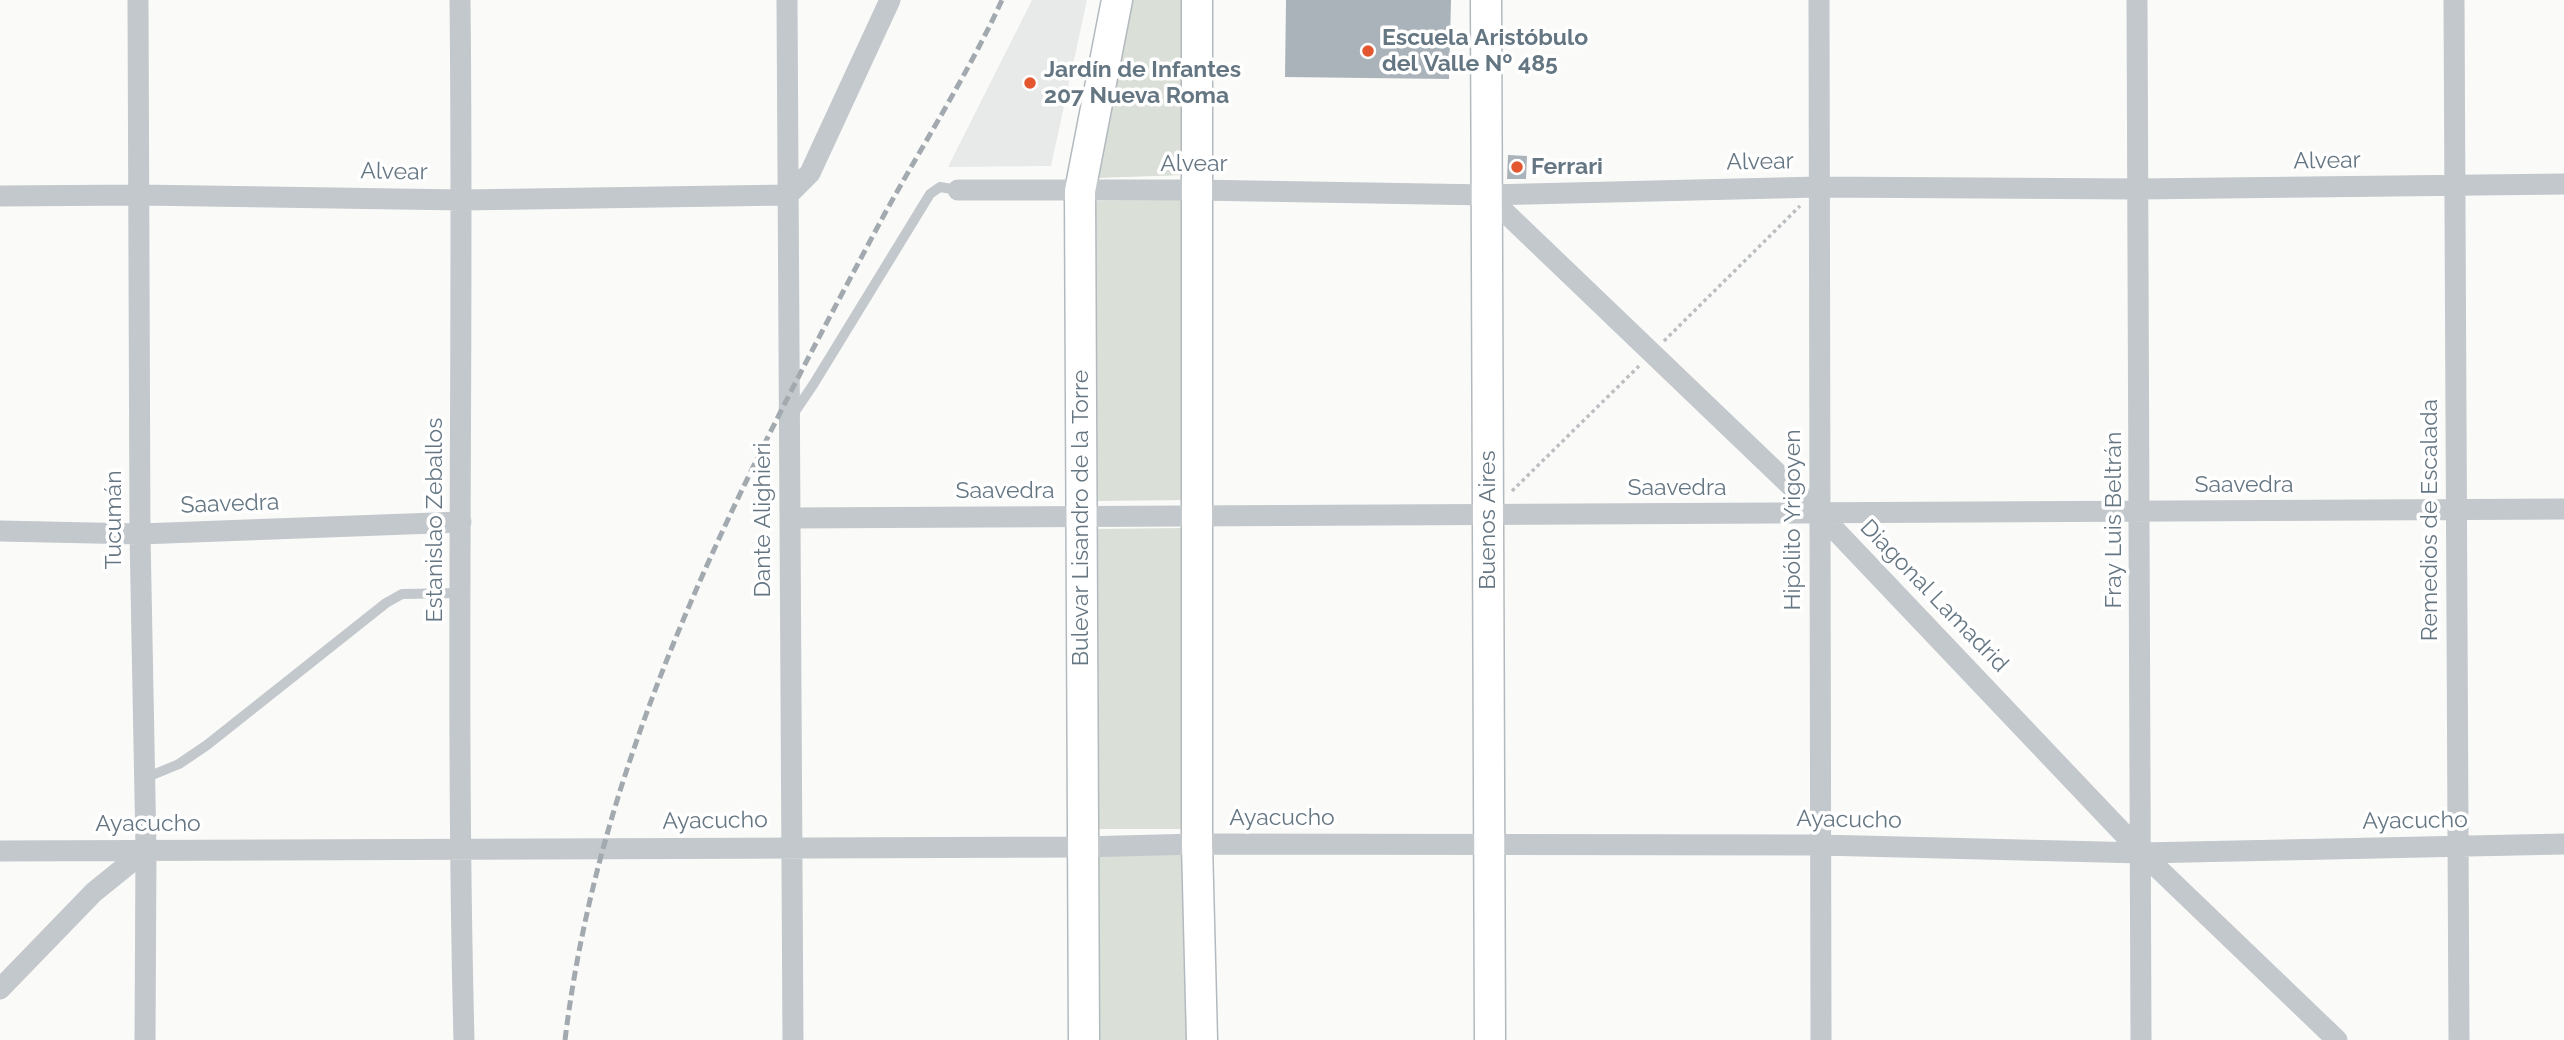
<!DOCTYPE html>
<meta charset="utf-8">
<style>
body{margin:0}
canvas{display:block;background:#fafaf8}
</style>
<canvas width="2564" height="1040"></canvas>
<script>
const ctx = document.querySelector('canvas').getContext('2d');
ctx.lineJoin = 'round';
function paint(path, color) { ctx.fillStyle = color; ctx.fill(path, 'evenodd'); }
function strokePath(path, color, width, dash) { ctx.strokeStyle = color; ctx.lineWidth = width; ctx.lineCap = dash ? 'butt' : 'round'; ctx.setLineDash(dash || []); ctx.stroke(path); }
function label(font, color, halo, rows, align = 'center') {
  ctx.font = font + ' Raleway,sans-serif'; ctx.lineWidth = 7; ctx.setLineDash([]); ctx.textBaseline = 'middle'; ctx.strokeStyle = halo; ctx.fillStyle = color; for (const [text, x, y, turn = 0] of rows) {
    ctx.save(); ctx.translate(x, y); ctx.rotate((+turn || 0) * Math.PI / 180); ctx.textAlign = isNaN(turn) ? turn : align; if (halo) ctx.strokeText(text, 0, 0); ctx.fillText(text, 0, 0); ctx.restore();
  }
}
paint(new Path2D(`
 M1032,0H1087L1051,166L948,167Z`), '#e8e9e9');
paint(new Path2D(`
 M1131,0H1185V175L1096,178Z
 M1185,200L1188,500L1094,501L1091,201Z
 M1186,528L1189,829H1095L1092,529Z
 M1188,854L1190,1040H1096L1094,856Z`), '#dadfd7');
paint(new Path2D(`
 M1286,0H1451L1449,79L1285,77Z
 M1508,155L1527,156L1526,179H1507Z`), '#aab3b9');
const secondary = new Path2D(`
 M1197,0V844L1202,1040
 M1486,0L1490,1040
 M1084,1040L1080,191L1117,0`);
strokePath(secondary, '#b3babf', 33);
strokePath(new Path2D(`
 M1664,341L1800,206
 M1512,491L1639,366`), '#bbbfc2', 3.5, [3.5, 3.5]);
strokePath(new Path2D(`
 M792,416L813,385L930,194L940,187L958,190
 M145,778L179,764L207,745L386,603L402,594L461,593`), '#c3c8cc', 10);
strokePath(new Path2D(`
 M138,0L140,534L146,850L145,1040
 M460,0C464,347 455,693 464,1040
 M787,0L793,1040
 M1819,0L1821,1040
 M2137,0L2141,1040
 M2454,0L2459,1040
 M958,190H1195L1487,195L1819,187L2138,189L2564,184
 M1487,195L1819,513L2142,853L2337,1040
 M0,196L140,195L463,200L788,195L810,173L890,0
 M790,518L2564,509
 M0,531L140,534L461,522
 M0,851L1081,847L1197,844L1820,845L2142,853L2564,844
 M0,989L94,892L146,850`), '#c3c8cc', 21);
strokePath(secondary, '#fff', 30);
strokePath(new Path2D(`
 M565,1040C601,743 745,475 884,215C923,144 968,74 1002,0`), '#a2aab0', 5, [10, 5]);
for (const [x, y, r, color] of [
 [1368,51,7,"#e4572e"],
 [1030,83,7,"#e4572e"],
 [1517,167,7,"#e4572e"]
]) { const dot = new Path2D(); dot.arc(x, y, r, 0, 2 * Math.PI); ctx.fillStyle = color; ctx.fill(dot); strokePath(dot, '#fff', 2.5); }
label('bold 23px', '#657683', '#fff', [
 ["Escuela Aristóbulo",1382,38],
 ["del Valle Nº 485",1382,64],
 ["Jardín de Infantes",1044,70],
 ["207 Nueva Roma",1044,96],
 ["Ferrari",1531,167]
], 'left');
label('23px', '#657683', '#fff', [
 ["Alvear",2327,161,-1],
 ["Alvear",1760,162,-1],
 ["Alvear",1194,164],
 ["Alvear",394,172,1],
 ["Saavedra",2244,485],
 ["Saavedra",1677,488],
 ["Saavedra",1005,491],
 ["Saavedra",230,504,-2],
 ["Bulevar Lisandro de la Torre",1081,518,-90],
 ["Tucumán",114,520,-90],
 ["Estanislao Zeballos",435,520,-90],
 ["Dante Alighieri",763,520,-90],
 ["Buenos Aires",1488,520,-90],
 ["Hipólito Yrigoyen",1793,520,-90],
 ["Fray Luis Beltrán",2114,520,-90],
 ["Remedios de Escalada",2430,520,-90],
 ["Diagonal Lamadrid",1934,596,46],
 ["Ayacucho",1282,818],
 ["Ayacucho",1849,820,1],
 ["Ayacucho",715,821,-1],
 ["Ayacucho",2415,821,-1],
 ["Ayacucho",148,824]
]);
</script>
